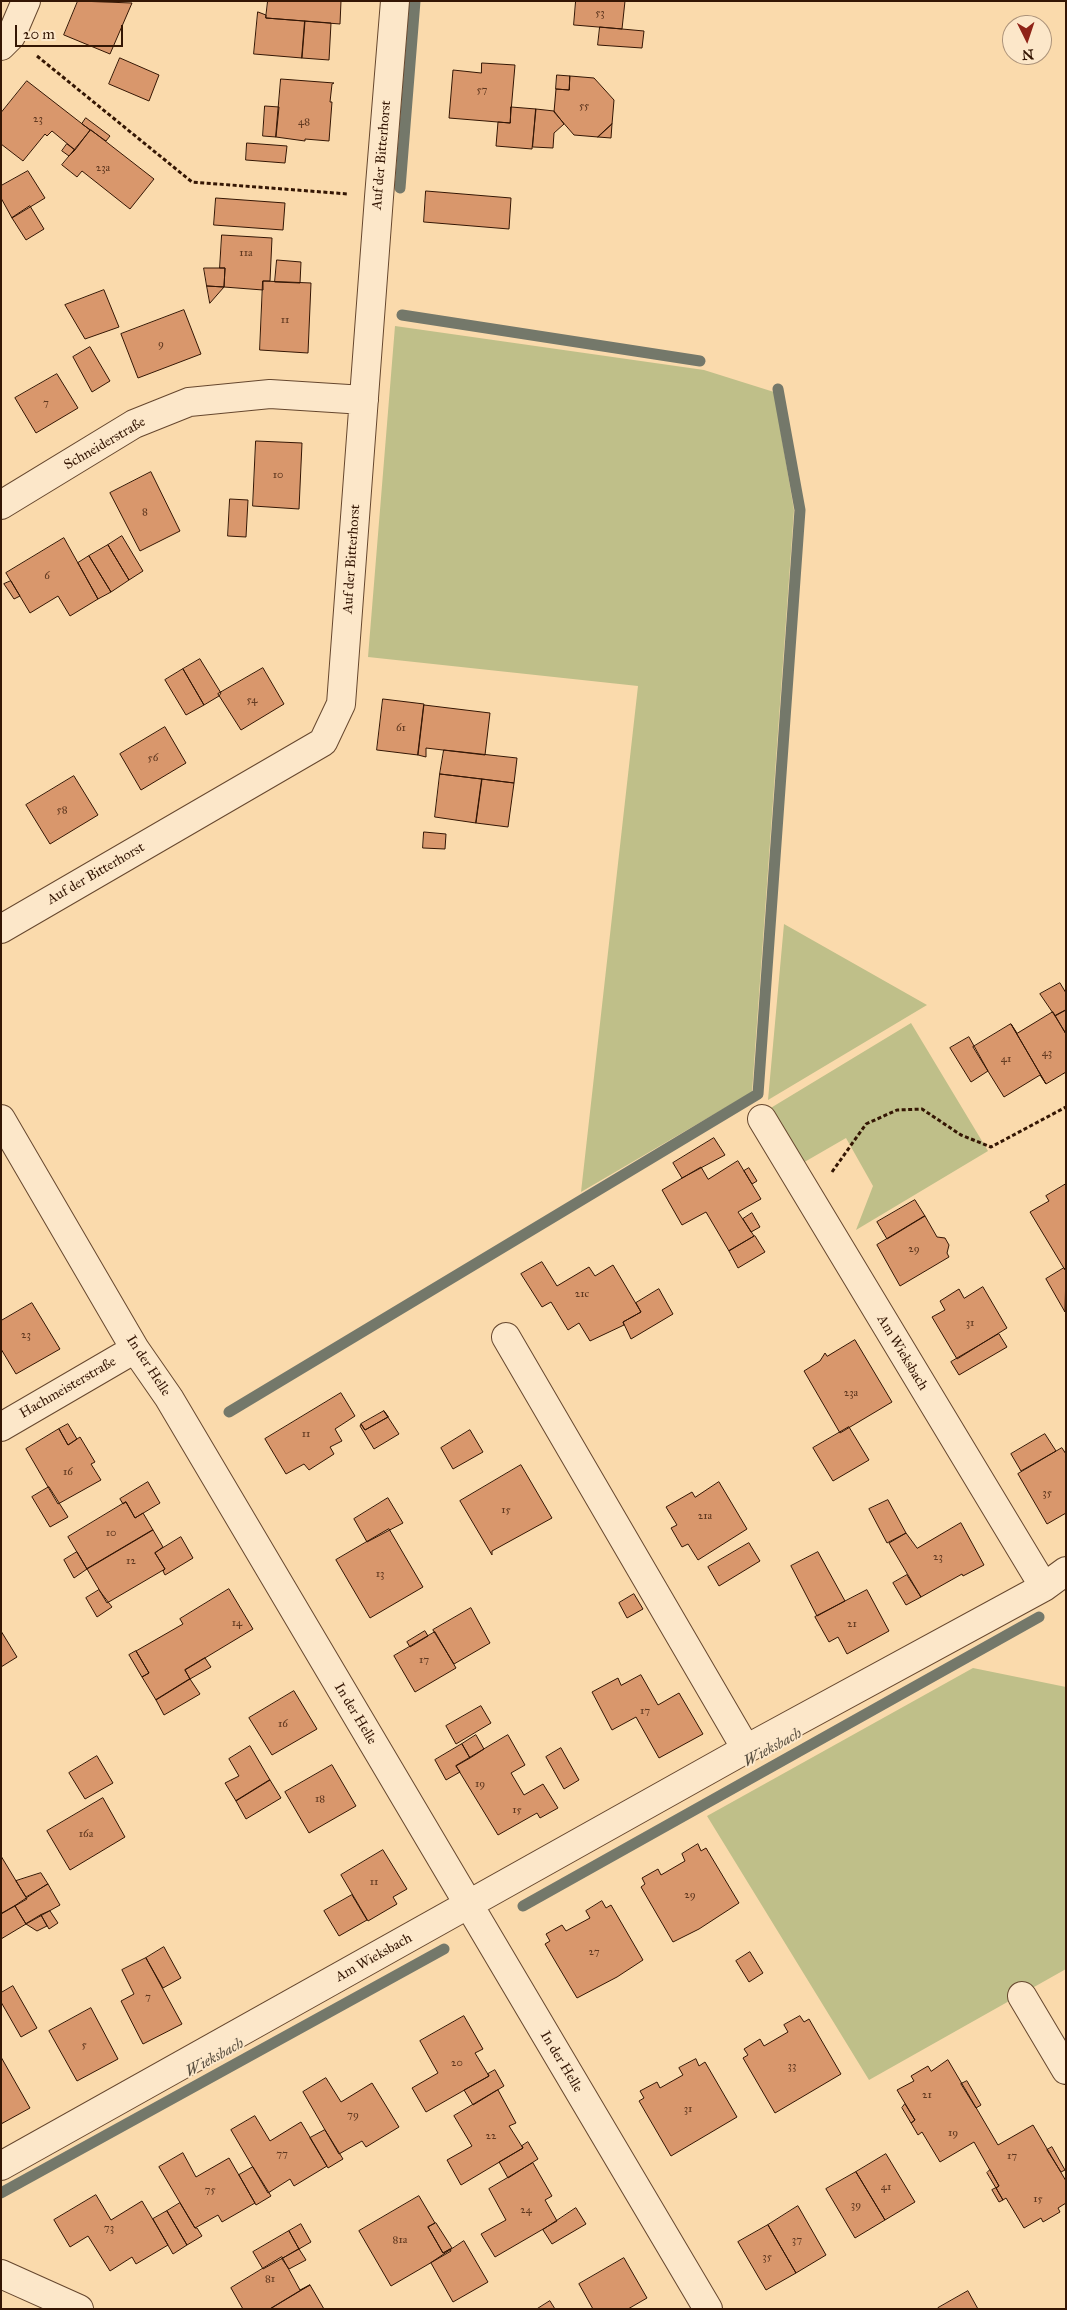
<!DOCTYPE html>
<meta charset="utf-8">
<style>
body{margin:0}
#map{position:relative;width:1067px;height:2310px;overflow:hidden;background:#fadaac;font-family:"IM FELL Great Primer",serif}
canvas{display:block}
.frame{position:absolute;inset:0;border:2px solid #341604;pointer-events:none}
.north{position:absolute;left:1002px;top:15px;width:50px;height:50px;box-sizing:border-box;background:#fce7c9;border:1px solid #ac937a;border-radius:50%;rotate:176deg;font-size:14px;font-weight:700;line-height:20px;text-align:center;color:#341604}
.north::after{content:'';display:block;margin:auto;width:18px;height:22px;background:#8f2418;clip-path:polygon(50% 0,100% 100%,50% 72%,0 100%)}
.scale{position:absolute;left:15px;top:25px;width:108px;height:22px;box-sizing:border-box;border:2px solid #341604;border-top:0;padding-left:6px;font-size:15px;line-height:18px;white-space:nowrap;color:#341604;-webkit-text-stroke:4px #fce7c9;paint-order:stroke}
</style>
<div id="map">
<canvas width="1067" height="2310"></canvas>
<div class="frame"></div>
<div class="north">N</div>
<div class="scale">20 m</div>
</div>
<script>
const ctx = document.querySelector('canvas').getContext('2d');
ctx.lineJoin = 'round';
function paint(path, color) { ctx.fillStyle = color; ctx.fill(path, 'evenodd'); }
function strokePath(path, color, width, dash) { ctx.strokeStyle = color; ctx.lineWidth = width; ctx.lineCap = dash ? 'butt' : 'round'; ctx.setLineDash(dash || []); ctx.stroke(path); }
function label(font, color, halo, rows, align = 'center') {
  ctx.font = font + ' "IM FELL Great Primer",serif'; ctx.lineWidth = 4; ctx.setLineDash([]); ctx.textBaseline = 'middle'; ctx.strokeStyle = halo; ctx.fillStyle = color; for (const [text, x, y, turn = 0] of rows) {
    ctx.save(); ctx.translate(x, y); ctx.rotate((+turn || 0) * Math.PI / 180); ctx.textAlign = isNaN(turn) ? turn : align; if (halo) ctx.strokeText(text, 0, 0); ctx.fillText(text, 0, 0); ctx.restore();
  }
}
paint(new Path2D(`
 M395,326L704,370L774,392L794,510L752,1092L581,1192L638,686L368,657Z
 M784,924L927,1005L768,1100Z
 M911,1023L988,1151L856,1230L873,1186L846,1138L801,1164L769,1109Z
 M973,1668L1066,1687V1969L869,2080L707,1816Z`), '#bfbf89');
strokePath(new Path2D(`
 M400,188L415,1
 M402,315L700,361
 M229,1412L758,1094L800,510L778,389
 M523,1906L1039,1617
 M1,2193L444,1949`), '#74786a', 11);
const building = new Path2D(`
 M78,1L132,3L110,54L64,35Z
 M268,1H341L340,24L266,18Z
 M576,1H625L622,29L574,25Z
 M258,12L266,15V18L305,21L302,58L254,54Z
 M305,21L331,23L329,60L302,58Z
 M600,27L644,31L642,48L598,45Z
 M120,58L159,75L149,101L109,84Z
 M482,63L515,65L510,123L449,118L453,70L481,73Z
 M557,75L570,76L569,90L556,89Z
 M570,76L594,78L614,100L612,124L598,137L574,135L554,112L556,89L569,90Z
 M281,79L334,83L332,84L330,102H332L329,141L305,139V141L276,137Z
 M27,81L90,130L75,150L52,131L47,136L45,134L23,161L1,144V113Z
 M265,106L279,107L276,137L263,136Z
 M511,107L536,109L532,149L496,146L498,122L510,123Z
 M536,109L554,111L564,124L554,133L553,148L533,147Z
 M86,118L110,136L106,141L82,124Z
 M612,124L611,138L598,137Z
 M91,130L154,179L130,209L82,171L77,177L62,165Z
 M247,143L287,146L285,163L246,160Z
 M67,144L75,150L69,156L62,151Z
 M28,171L45,198L12,218L1,198V186Z
 M426,191L511,198L509,229L424,222Z
 M216,198L285,203L283,230L214,225Z
 M30,206L44,229L26,240L12,218Z
 M222,235L272,238L270,281H263V290L224,287L225,268H220Z
 M277,260L301,262L300,283L275,282Z
 M204,268H225L224,287L207,286Z
 M263,281L311,283L308,353L260,350Z
 M207,286L224,287L210,303Z
 M104,290L119,327L85,339L65,305Z
 M184,310L201,354L138,378L121,334Z
 M90,347L110,381L92,392L73,357Z
 M57,374L78,408L36,433L15,398Z
 M256,441L302,443L299,509L253,506Z
 M151,472L180,531L140,551L110,493Z
 M230,499L248,500L246,537L228,536Z
 M122,536L143,571L129,580L108,545Z
 M64,538L98,599L70,616L58,596L30,613L6,573Z
 M108,545L129,580L111,592L89,556Z
 M89,556L111,592L98,599L78,563Z
 M11,581L20,596L14,599L4,584Z
 M200,659L221,693L219,696L204,705L183,669Z
 M263,668L284,704L241,730L218,694Z
 M183,669L204,705L186,715L165,680Z
 M383,699L424,704L418,755L377,750Z
 M424,705L490,713L485,755L426,748V757L418,755Z
 M165,727L186,763L141,790L120,754Z
 M444,750L517,758L514,783L440,774Z
 M440,774L482,779L476,823L435,817Z
 M74,776L98,815L50,844L26,805Z
 M482,779L514,783L508,827L476,823Z
 M424,832L446,834L445,849L423,848Z
 M1060,983L1066,993V1010L1055,1016L1040,994Z
 M1066,1010V1034L1055,1016Z
 M1053,1012L1066,1034V1072L1046,1084L1011,1024L1017,1033Z
 M1011,1024L1046,1084L1040,1075L1004,1097L973,1047Z
 M969,1037L988,1071L971,1082L950,1048Z
 M714,1138L725,1155L682,1178L673,1163Z
 M738,1161L761,1199L738,1212L754,1236L729,1251L706,1212L682,1225L662,1190L701,1167L708,1179Z
 M749,1168L757,1181L752,1184L744,1171Z
 M1066,1184V1270H1065L1030,1212L1049,1201L1046,1196Z
 M915,1200L925,1216L887,1239L877,1222Z
 M752,1213L760,1227L751,1232L743,1219Z
 M925,1216L937,1237L945,1238L949,1245L947,1253L949,1257L900,1286L877,1245Z
 M755,1236L765,1252L738,1268L729,1251Z
 M542,1262L557,1286L589,1267L595,1276L613,1265L641,1312L623,1322L624,1325L590,1341L579,1323L568,1330L551,1302L542,1307L521,1274Z
 M1064,1268L1066,1270L1065,1312L1046,1279Z
 M983,1287L1007,1328L957,1359L932,1317L945,1310L940,1301L959,1289L964,1298Z
 M659,1289L673,1314L631,1339L623,1322L641,1312L636,1303Z
 M32,1303L60,1349L16,1374L1,1349V1321Z
 M999,1334L1007,1347L959,1375L951,1362Z
 M855,1340L892,1402L840,1433L804,1371L820,1361L825,1353L827,1356Z
 M341,1393L355,1416L335,1429L342,1441L330,1447L334,1454L309,1470L304,1464L286,1474L265,1439Z
 M384,1411L399,1434L374,1449L360,1426L361,1424L365,1430L388,1417Z
 M384,1411L388,1417L365,1430L361,1424Z
 M68,1424L77,1439L68,1445L59,1429Z
 M849,1427L869,1460L833,1481L813,1448Z
 M59,1429L68,1445L80,1437L95,1462L91,1464L101,1480L58,1504L26,1449Z
 M470,1430L483,1452L453,1469L441,1448Z
 M1045,1434L1056,1451L1021,1471L1011,1454Z
 M1062,1448L1066,1454V1513L1047,1524L1018,1474Z
 M521,1465L552,1518L492,1551V1555L460,1501Z
 M148,1482L160,1503L135,1518L126,1502L123,1504L120,1499Z
 M719,1482L747,1529L698,1560L688,1544L682,1547L671,1528L677,1525L666,1507L692,1492L695,1497Z
 M49,1487L68,1517L50,1527L32,1497Z
 M388,1498L403,1523L367,1542L354,1519Z
 M888,1500L906,1533L887,1543L869,1509Z
 M126,1502L135,1518L143,1513L153,1530L87,1569L68,1537Z
 M961,1523L984,1565L963,1576L962,1574L921,1597L889,1543L906,1533L917,1548Z
 M389,1529L423,1587L370,1618L336,1560Z
 M153,1530L163,1547L155,1553L165,1569L107,1603L87,1569Z
 M181,1537L193,1558L165,1575L163,1571L165,1569L155,1553Z
 M749,1543L760,1561L719,1586L708,1567Z
 M77,1552L87,1569L74,1578L64,1560Z
 M818,1552L845,1601L817,1616L791,1566Z
 M907,1575L921,1597L906,1605L893,1583Z
 M229,1589L253,1629L185,1670L190,1679L156,1700L142,1677L149,1673L136,1651L183,1624L180,1619Z
 M99,1590L112,1607L97,1617L86,1598Z
 M867,1590L889,1631L847,1654L838,1637L829,1642L815,1617Z
 M634,1594L643,1609L627,1618L619,1603Z
 M471,1608L490,1643L454,1664L433,1630Z
 M1,1631L17,1657L1,1667Z
 M425,1631L428,1636L410,1647L407,1642Z
 M435,1632L456,1668L415,1692L394,1656Z
 M136,1651L149,1673L142,1677L129,1655Z
 M205,1658L211,1667L190,1679L185,1670Z
 M641,1675L658,1705L679,1693L703,1734L659,1758L636,1717L612,1730L592,1692L618,1678L621,1685Z
 M190,1679L200,1694L164,1715L156,1700Z
 M294,1691L317,1729L272,1755L249,1718Z
 M481,1706L491,1723L456,1744L446,1726Z
 M476,1735L484,1749L470,1758L462,1744Z
 M508,1735L525,1765L511,1773L524,1795L543,1784L558,1808L540,1818L537,1813L498,1835L456,1766Z
 M462,1744L470,1758L456,1766L460,1772L446,1780L435,1760Z
 M250,1746L270,1780L236,1801L225,1783L239,1776L229,1759Z
 M561,1748L579,1780L564,1789L546,1757Z
 M97,1756L113,1783L85,1799L69,1773Z
 M332,1765L356,1806L309,1833L285,1792Z
 M270,1780L281,1798L246,1819L236,1801Z
 M103,1798L125,1837L70,1870L47,1831Z
 M698,1844L701,1851L706,1848L739,1903L699,1929L673,1942L641,1887L645,1884L642,1878L658,1869L661,1875L685,1861L682,1854Z
 M383,1850L407,1889L393,1897L397,1904L368,1921L341,1875Z
 M1,1856L27,1899L1,1914Z
 M41,1873L48,1884L26,1897L16,1881Z
 M48,1884L60,1905L26,1924L15,1906Z
 M352,1895L367,1920L339,1936L324,1911Z
 M602,1901L606,1908L611,1905L643,1960L617,1977L577,1998L545,1944L550,1941L546,1934L562,1925L566,1931L590,1918L586,1911Z
 M15,1906L26,1924L1,1939V1914Z
 M50,1911L58,1923L49,1929L41,1915Z
 M41,1915L47,1926L37,1931L26,1924Z
 M164,1947L181,1978L163,1988L146,1958Z
 M750,1952L763,1973L749,1982L736,1961Z
 M146,1958L182,2024L143,2044L121,2001L134,1994L122,1970Z
 M13,1986L37,2028L21,2037L1,2002V1993Z
 M91,2008L118,2059L77,2081L49,2031Z
 M464,2016L483,2049L475,2053L489,2076L426,2112L412,2088L438,2073L420,2041Z
 M800,2016L804,2022L809,2019L841,2074L775,2113L743,2058L748,2055L744,2049L760,2039L764,2046L788,2032L784,2025Z
 M1,2057L30,2108L1,2124Z
 M696,2059L699,2066L705,2062L737,2117L671,2156L639,2101L644,2098L640,2091L657,2082L660,2088L683,2075L679,2068Z
 M948,2060L998,2145L1033,2125L1066,2181V2203L1058,2208L1060,2212L1043,2222L1041,2218L1024,2228L1006,2198L1003,2200L996,2188L999,2186L974,2142L940,2162L922,2132L918,2135L911,2123L915,2120L897,2090L914,2081L911,2076L928,2066L931,2071Z
 M495,2070L504,2086L473,2105L464,2090L489,2076L488,2074Z
 M326,2078L341,2102L372,2083L399,2127L366,2147L362,2141L339,2154L303,2092Z
 M967,2081L981,2105L976,2108L961,2084Z
 M498,2090L516,2123L509,2126L523,2148L461,2185L447,2160L472,2146L454,2116Z
 M905,2104L915,2120L911,2123L902,2108Z
 M255,2116L270,2141L301,2122L327,2166L294,2186L290,2179L268,2193L231,2130Z
 M325,2130L343,2159L328,2168L310,2138Z
 M528,2142L538,2159L508,2178L499,2162L523,2148L522,2146Z
 M1052,2147L1065,2170L1061,2172L1047,2150Z
 M183,2153L196,2177L229,2158L255,2203L222,2222L218,2215L195,2228L159,2167Z
 M886,2154L915,2202L885,2220L856,2172Z
 M533,2163L552,2196L545,2200L557,2221L495,2257L481,2234L506,2220L489,2189Z
 M253,2167L271,2196L256,2205L239,2175Z
 M990,2170L999,2186L996,2188L987,2173Z
 M856,2172L885,2220L855,2238L826,2189Z
 M996,2188L1003,2200L999,2202L992,2190Z
 M96,2195L111,2220L142,2201L168,2245L136,2264L132,2257L110,2271L88,2236L70,2247L54,2220Z
 M419,2196L435,2223L428,2227L443,2253L450,2249L451,2251L391,2286L359,2231Z
 M180,2203L195,2228H197L202,2236L187,2245L167,2211Z
 M798,2206L826,2255L796,2273L768,2225Z
 M576,2208L586,2224L552,2244L543,2230Z
 M167,2211L187,2245L173,2254L153,2219Z
 M436,2223L452,2248L443,2253L428,2227Z
 M301,2224L311,2242L299,2249L289,2231Z
 M768,2225L796,2273L766,2290L738,2242Z
 M289,2231L299,2249L263,2269L253,2252Z
 M464,2241L488,2282L453,2302L431,2263Z
 M299,2249L306,2260L289,2269L282,2259Z
 M282,2257L300,2290L310,2285L270,2309H243L231,2288Z
 M624,2258L647,2298L628,2309H593L579,2284Z
 M310,2285L324,2309H270Z
 M968,2291L978,2309H938V2308Z
 M550,2301L555,2309H537Z`);
paint(building, '#d9976c');
strokePath(building, '#341604', 1);
const minor = new Path2D(`
 M1,46L11,36L26,1
 M1,505L134,424L189,402L270,394L364,400
 M1,929L323,742L341,704L379,197L395,1
 M1,1119L135,1349L169,1398L708,2309
 M762,1119L1044,1587
 M506,1337L746,1749
 M1,1427L135,1349
 M1022,1996L1066,2070
 M1,2166L746,1749L1044,1587L1066,1571`);
const tertiary = new Path2D(`
 M1,2274L79,2309`);
strokePath(minor, '#66472e', 30);
strokePath(tertiary, '#66472e', 30);
strokePath(new Path2D(`
 M37,56L192,182L348,194
 M832,1172L866,1124L897,1110L922,1109L961,1135L991,1147L1066,1107`), '#341604', 3, [4, 2.5]);
strokePath(minor, '#fce7c9', 28);
strokePath(tertiary, '#fce7c9', 28);
label('11px', '#5d361e', null, [
 ["53",600,13],
 ["57",482,90],
 ["55",584,106],
 ["23",38,119],
 ["48",304,122],
 ["23a",103,168],
 ["11a",246,253],
 ["11",285,320],
 ["9",161,344],
 ["7",46,403],
 ["10",278,475],
 ["8",145,512],
 ["6",47,576],
 ["54",252,700],
 ["61",401,728],
 ["56",153,758],
 ["58",62,810],
 ["43",1047,1053],
 ["41",1006,1059],
 ["29",914,1249],
 ["21c",582,1294],
 ["31",970,1323],
 ["23",26,1335],
 ["23a",851,1393],
 ["11",306,1434],
 ["16",68,1472],
 ["35",1047,1493],
 ["15",506,1510],
 ["21a",705,1516],
 ["10",111,1533],
 ["23",938,1557],
 ["12",131,1561],
 ["13",380,1574],
 ["14",237,1623],
 ["21",852,1624],
 ["17",424,1660],
 ["17",645,1711],
 ["16",283,1724],
 ["19",480,1784],
 ["18",320,1799],
 ["15",517,1810],
 ["16a",86,1834],
 ["11",374,1882],
 ["29",690,1895],
 ["27",594,1952],
 ["7",148,1997],
 ["5",84,2045],
 ["20",457,2063],
 ["33",792,2066],
 ["21",927,2095],
 ["31",688,2109],
 ["79",353,2115],
 ["19",953,2133],
 ["22",491,2136],
 ["77",282,2154],
 ["17",1012,2156],
 ["41",886,2187],
 ["75",210,2190],
 ["15",1038,2199],
 ["39",856,2205],
 ["24",526,2210],
 ["73",109,2228],
 ["81a",400,2240],
 ["37",797,2240],
 ["35",767,2257],
 ["81",270,2279]
]);
label('14px', '#341604', '#fce7c9', [
 ["Auf der Bitterhorst",382,155,-85],
 ["Schneiderstraße",105,444,-30],
 ["Auf der Bitterhorst",352,559,-86],
 ["Auf der Bitterhorst",96,874,-30],
 ["Am Wieksbach",902,1353,59],
 ["In der Helle",148,1366,57],
 ["Hachmeisterstraße",68,1388,-30],
 ["In der Helle",355,1714,59],
 ["Am Wieksbach",374,1958,-29],
 ["In der Helle",561,2062,59]
]);
label('italic 15px', '#594f40', '#fce7c9', [
 ["Wieksbach",773,1748,-29],
 ["Wieksbach",215,2058,-29]
]);
</script>
